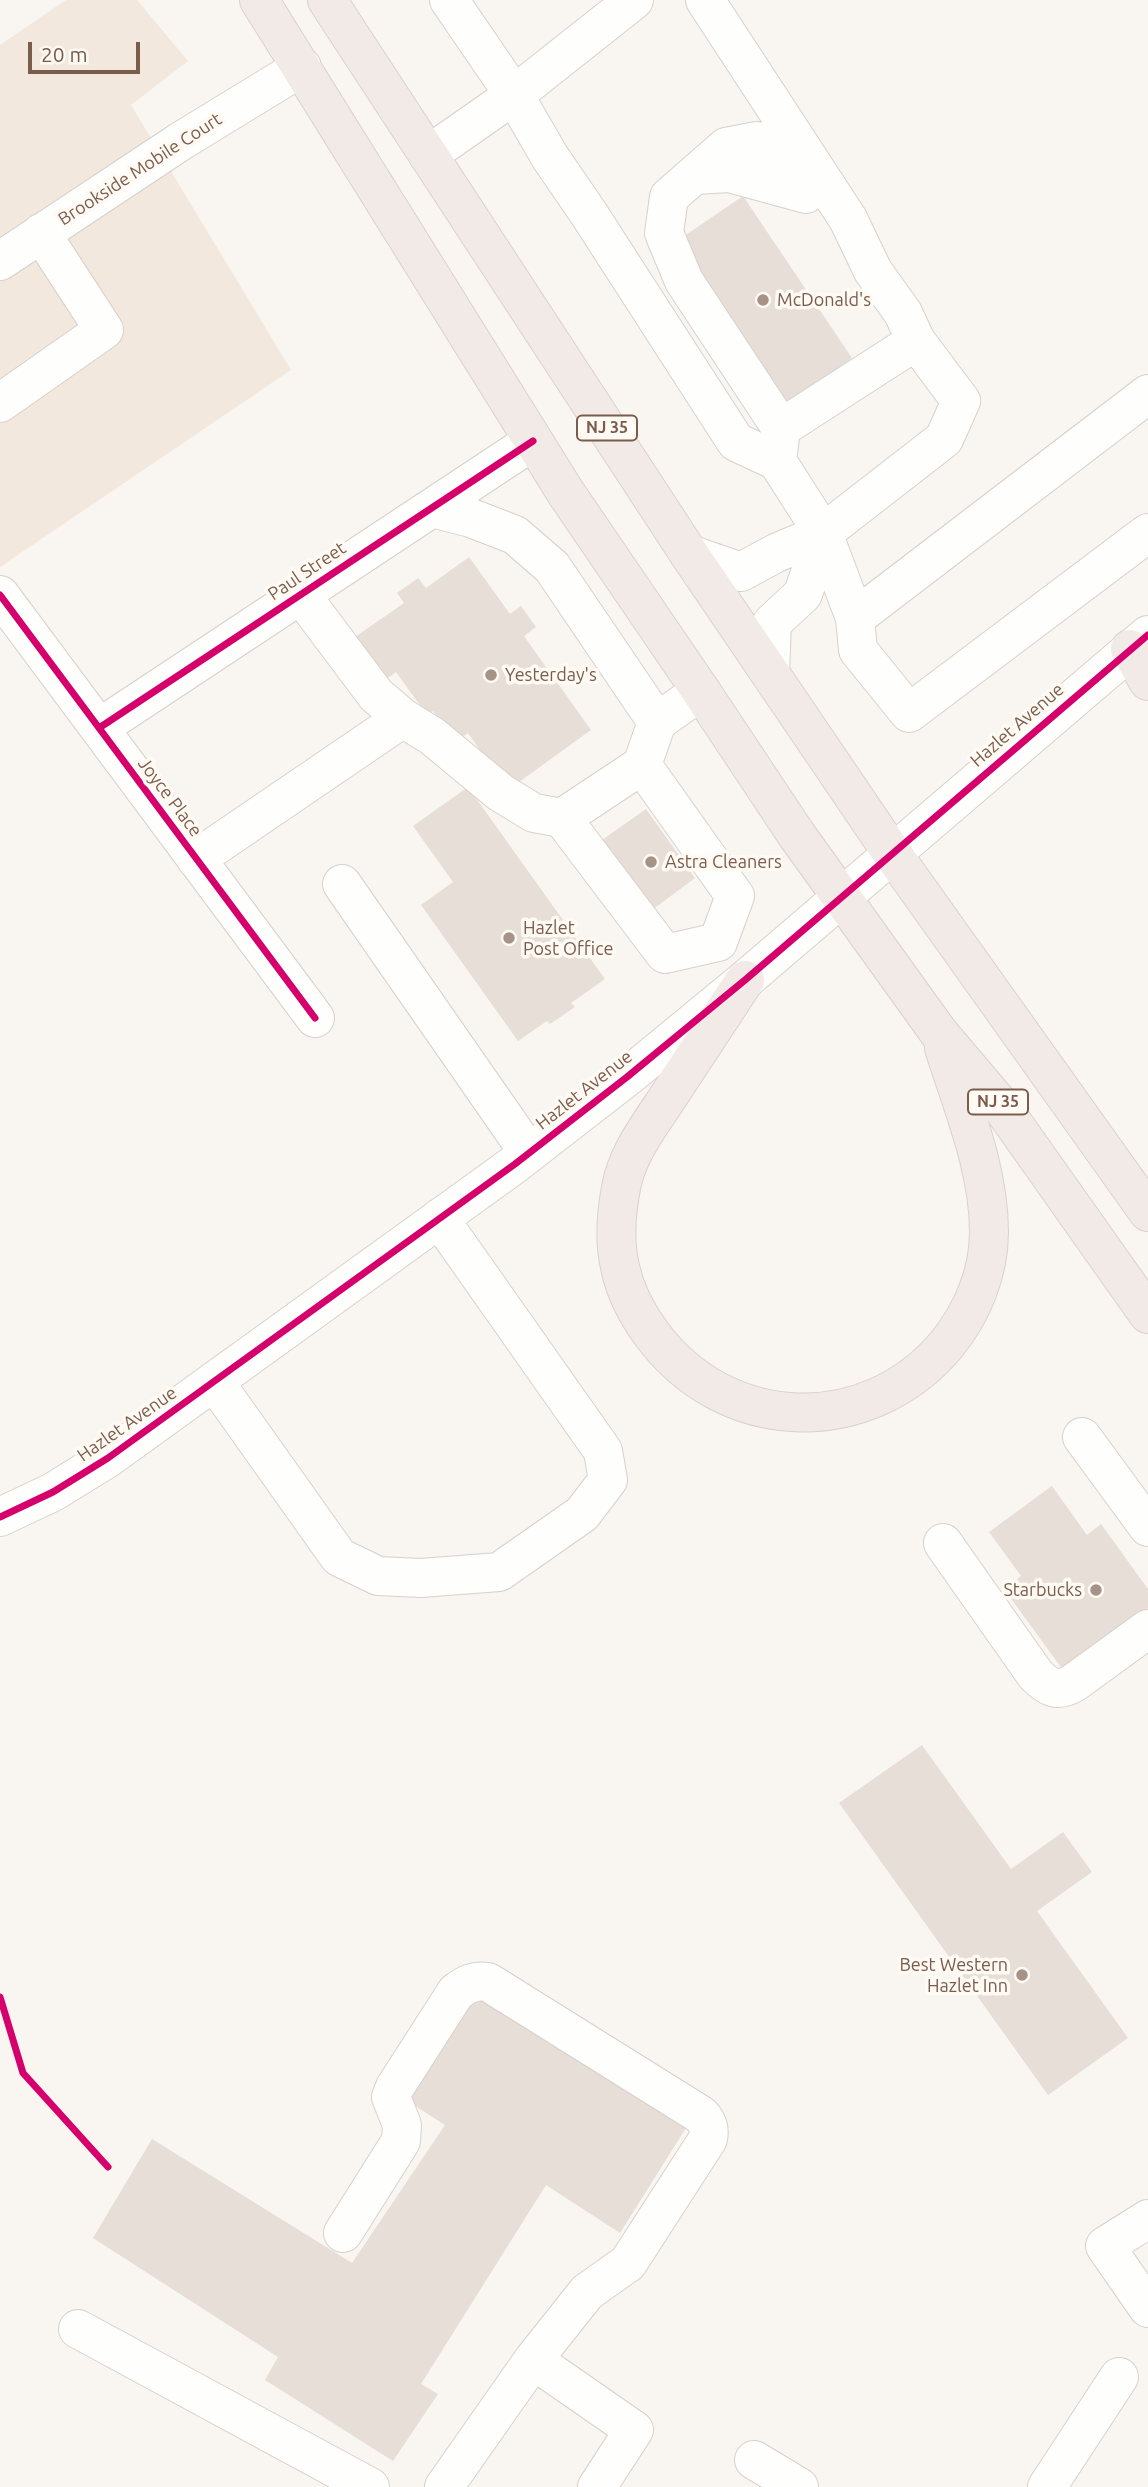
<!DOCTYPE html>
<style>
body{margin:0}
#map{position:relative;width:1148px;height:2487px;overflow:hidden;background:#f9f5f0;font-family:Ubuntu,sans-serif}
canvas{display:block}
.scale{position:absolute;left:28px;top:42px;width:112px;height:32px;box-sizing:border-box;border:4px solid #7a5c4d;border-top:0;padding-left:9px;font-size:21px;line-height:24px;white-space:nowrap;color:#7a5c4d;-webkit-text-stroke:5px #fffaf3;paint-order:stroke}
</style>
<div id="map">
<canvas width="1148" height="2487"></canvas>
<div class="scale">20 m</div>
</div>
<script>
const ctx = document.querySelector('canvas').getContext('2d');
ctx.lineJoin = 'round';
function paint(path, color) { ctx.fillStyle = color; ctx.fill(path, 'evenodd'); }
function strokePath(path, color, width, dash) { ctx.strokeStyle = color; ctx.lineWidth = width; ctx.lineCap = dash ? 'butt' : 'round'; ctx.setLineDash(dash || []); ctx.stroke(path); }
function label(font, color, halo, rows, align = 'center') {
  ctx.font = font + ' Ubuntu,sans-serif'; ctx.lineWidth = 7; ctx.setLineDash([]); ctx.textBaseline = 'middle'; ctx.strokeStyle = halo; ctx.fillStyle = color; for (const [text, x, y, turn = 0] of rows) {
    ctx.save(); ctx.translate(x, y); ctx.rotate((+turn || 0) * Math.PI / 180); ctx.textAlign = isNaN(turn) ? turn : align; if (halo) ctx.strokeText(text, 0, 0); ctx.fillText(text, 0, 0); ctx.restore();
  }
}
paint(new Path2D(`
 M66,0H137L188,61L131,105L291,370L0,567V45Z`), '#f2e8de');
paint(new Path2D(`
 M743,196L852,358L782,409L677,241Z
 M469,557L510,614L521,606L536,627L524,636L591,730L508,790L468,733L455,742L433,711L427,715L396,672L376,687L345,644L404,603L397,593L418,578L426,588Z
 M468,787L605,979L571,1003L575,1007L550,1024L547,1021L518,1041L421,905L453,882L413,826Z
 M646,809L695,878L652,910L602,840Z
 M1052,1486L1087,1535L1101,1524L1148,1589V1608L1063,1670L1004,1589L1021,1576L989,1532Z
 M922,1745L1011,1869L1063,1832L1092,1872L1037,1911L1128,2038L1048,2095L839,1803Z
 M468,1988L686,2128L620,2233L546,2185L421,2384L438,2394L393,2461L265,2380L278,2357L93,2238L152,2139L352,2263L445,2125L398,2095Z`), '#e6ded7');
const minor = new Path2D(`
 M449,0L514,95L550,157L589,214L736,442L777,461L823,533L855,618L858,650L909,713L1148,533
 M428,155L514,95L634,0
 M696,175L729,173L806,194
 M0,261L181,141L302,67
 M0,403L104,330L41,233
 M781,428L916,341
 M777,461L781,428L684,281L664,233L669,197L726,147L757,141L780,153L802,187
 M432,508L471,518L515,535L552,567L657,722
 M689,554L741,572L776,553L823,533L944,439L961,401L916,341L903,313L873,271L848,219L705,0
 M0,595L315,1018
 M301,595L376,695L403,718
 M855,618L1148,394
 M770,673L772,623L803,594L823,533
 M99,728L533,441
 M642,765L735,896L718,942
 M562,818L642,765L657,722L701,691
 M196,859L403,718L432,736L501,793L534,813L562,818L665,954L718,942
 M342,884L529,1153
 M214,1381L339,1557L378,1576L421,1578L499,1572L582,1514L608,1480L603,1451L439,1218
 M1082,1437L1148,1527
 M0,1517L53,1492L108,1458L515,1164L627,1077L745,980L1148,635
 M943,1543L1035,1674C1048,1688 1058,1693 1075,1682L1148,1629
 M1148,2219L1105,2246L1148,2308
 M343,2233L401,2141L402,2125L391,2097L395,2087L456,1992C467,1984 474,1980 488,1982L701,2115C708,2123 710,2129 708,2139L628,2263L587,2292L533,2360
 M78,2329L370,2487
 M754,2460L799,2487
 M444,2487L533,2360L634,2430L597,2487
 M1047,2487L1119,2377`);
const highway = new Path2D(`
 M259,0L566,493L701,691L796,834L939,1033L1001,1106L1148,1314
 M327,0L689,554L892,853L1148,1212
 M1130,649L1148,681
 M745,980C721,1017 696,1054 672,1091C653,1121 627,1152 621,1188C616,1214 614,1241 620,1267C625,1291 637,1314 651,1333C724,1434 867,1440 947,1344C972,1313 989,1273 989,1232C989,1169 963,1108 944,1048`);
strokePath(minor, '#d7d1cb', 40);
strokePath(highway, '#dad1cc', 40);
strokePath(minor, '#fefefd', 38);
strokePath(highway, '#f2eae7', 38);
strokePath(new Path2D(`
 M0,595L315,1018
 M99,728L533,441
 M0,1517L53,1492L108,1458L515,1164L627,1077L745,980L1148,635
 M0,1997L23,2073L108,2167`), '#d6006c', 7);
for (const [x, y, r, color] of [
 [763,300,7,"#a69286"],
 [491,675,7,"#a69286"],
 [651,862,7,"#a69286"],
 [509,938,7,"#a69286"],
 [1096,1590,7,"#a69286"],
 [1022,1975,7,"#a69286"]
]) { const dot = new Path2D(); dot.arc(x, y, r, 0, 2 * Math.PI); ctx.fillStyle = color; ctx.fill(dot); strokePath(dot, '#fffaf3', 2.5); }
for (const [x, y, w] of [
 [607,428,60],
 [998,1102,60]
]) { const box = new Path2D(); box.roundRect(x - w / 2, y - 12.5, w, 25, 5); ctx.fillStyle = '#fffaf3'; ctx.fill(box); strokePath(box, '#7a5c4d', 2); }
label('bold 16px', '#7a5c4d', null, [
 ["NJ 35",607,428],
 ["NJ 35",998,1102]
]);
label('18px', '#7a5c4d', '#fffaf3', [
 ["Brookside Mobile Court",140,169,-33],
 ["Paul Street",307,571,-34],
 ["Hazlet Avenue",1017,725,-41],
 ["Joyce Place",170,797,53],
 ["Hazlet Avenue",584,1090,-38],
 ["Hazlet Avenue",127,1424,-35]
]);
label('18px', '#7a5c4d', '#fffaf3', [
 ["McDonald's",777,300],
 ["Yesterday's",505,675],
 ["Astra Cleaners",665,862],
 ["Hazlet",523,928],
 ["Post Office",523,949],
 ["Starbucks",1082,1590,"right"],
 ["Best Western",1008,1965,"right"],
 ["Hazlet Inn",1008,1986,"right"]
], 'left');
</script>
